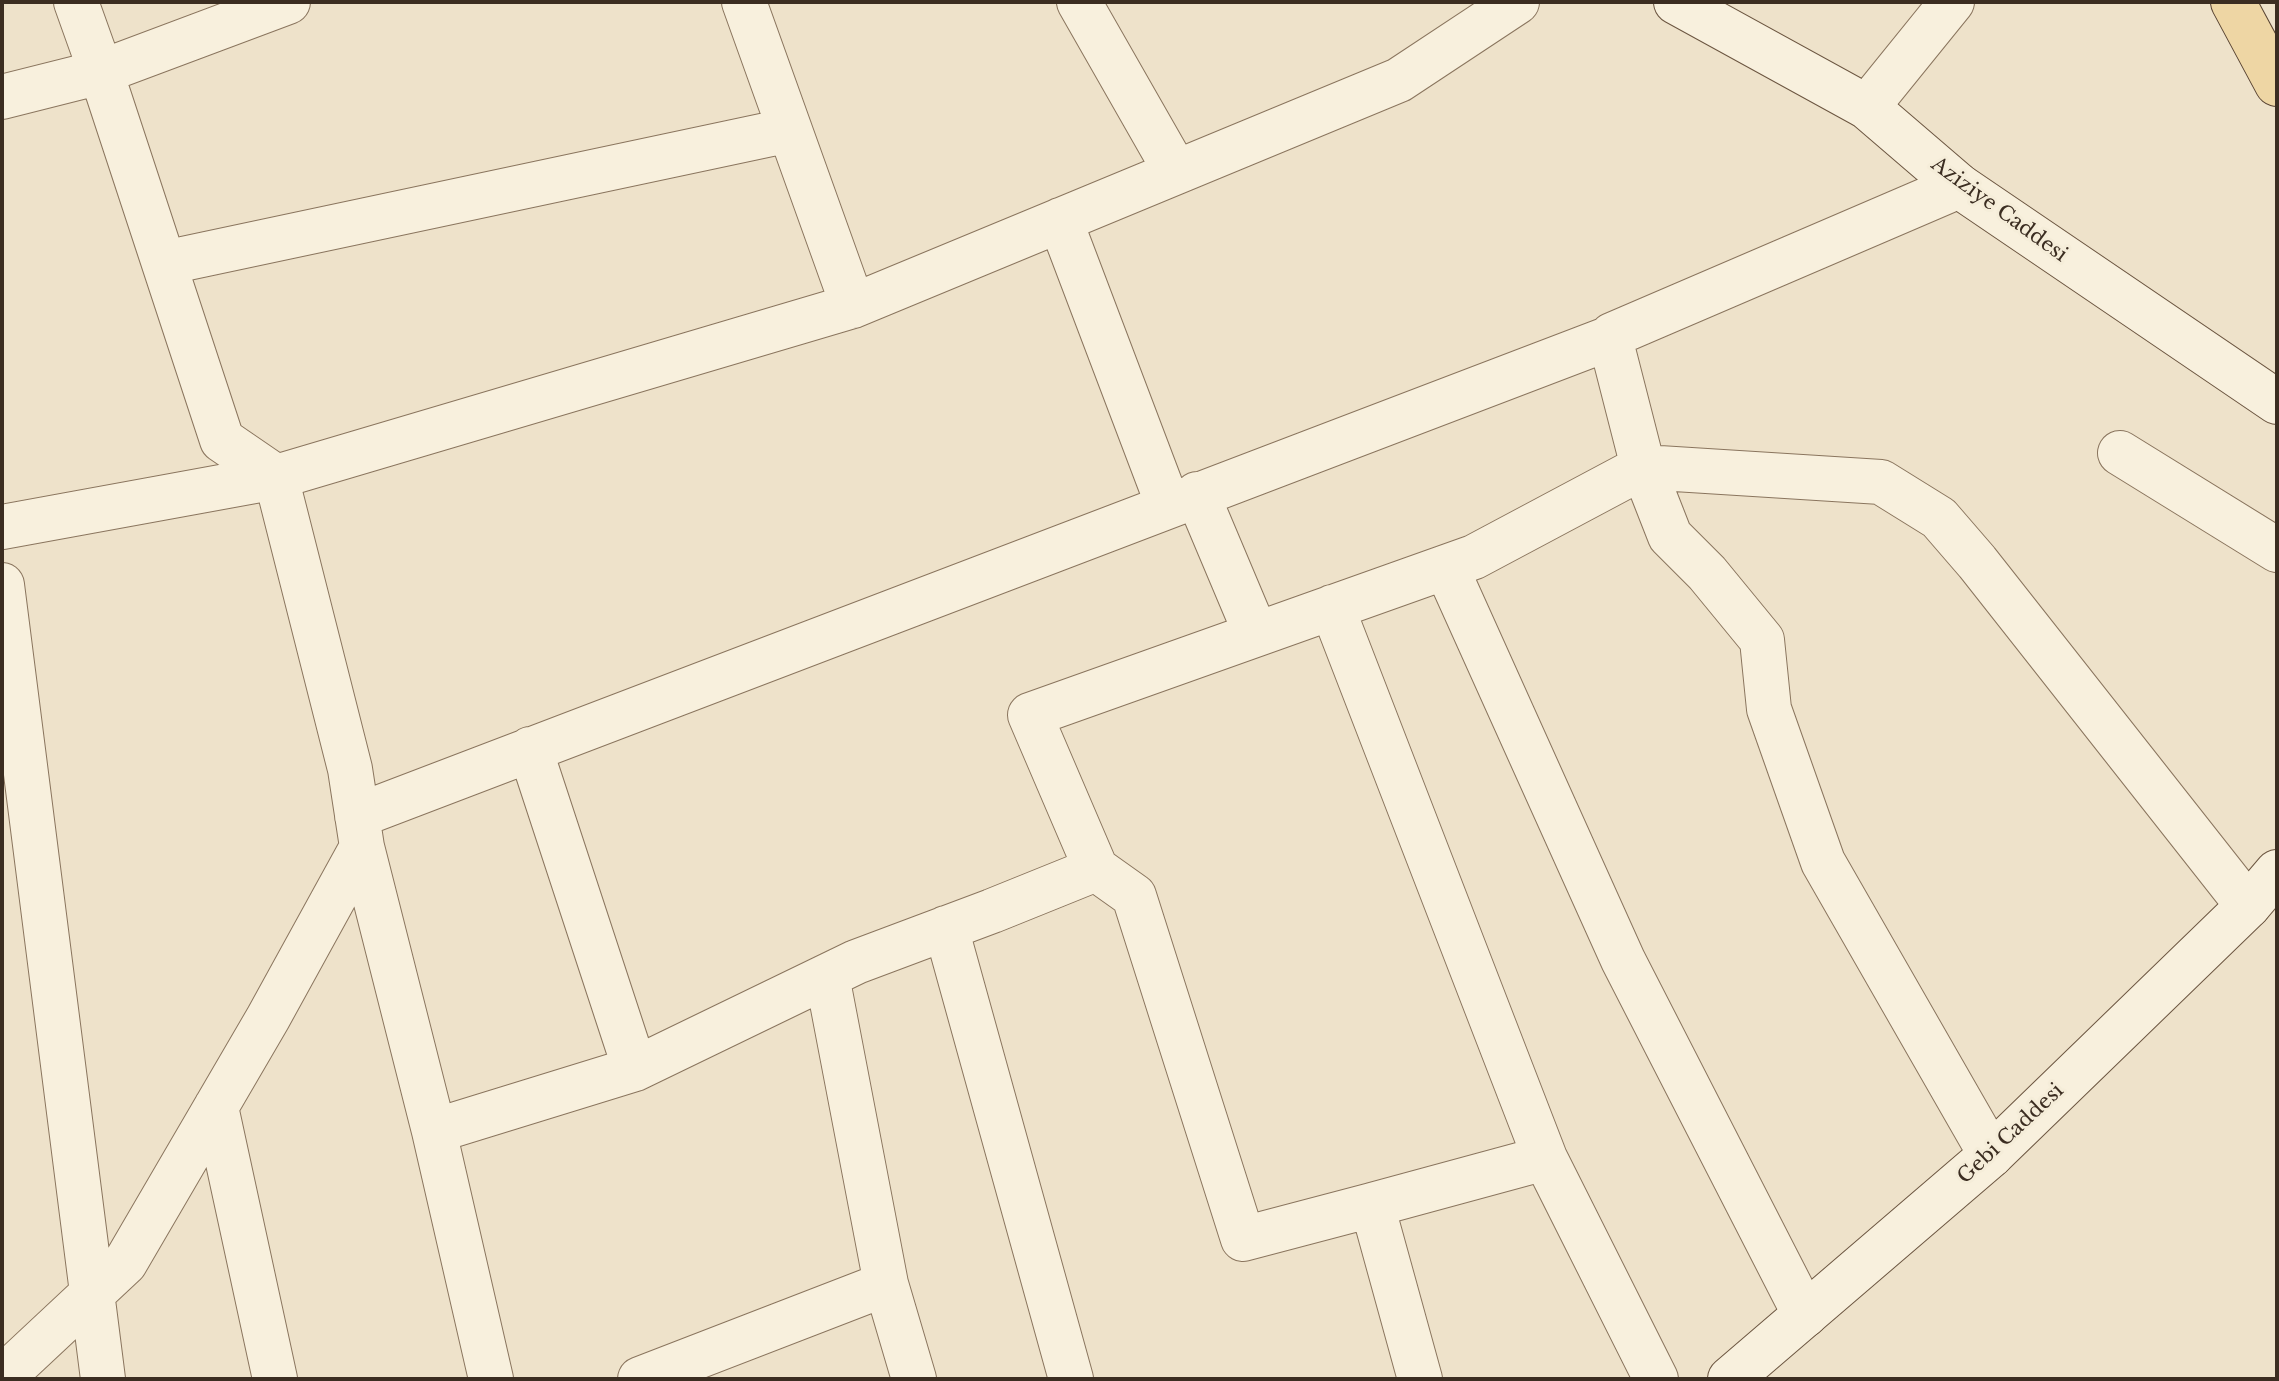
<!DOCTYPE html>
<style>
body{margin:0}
#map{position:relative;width:2279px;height:1381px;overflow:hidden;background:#eee2ca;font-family:"Libre Baskerville",serif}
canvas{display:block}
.frame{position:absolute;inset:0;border:4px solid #3b2d21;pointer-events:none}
</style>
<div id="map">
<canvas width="2279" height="1381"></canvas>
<div class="frame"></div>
</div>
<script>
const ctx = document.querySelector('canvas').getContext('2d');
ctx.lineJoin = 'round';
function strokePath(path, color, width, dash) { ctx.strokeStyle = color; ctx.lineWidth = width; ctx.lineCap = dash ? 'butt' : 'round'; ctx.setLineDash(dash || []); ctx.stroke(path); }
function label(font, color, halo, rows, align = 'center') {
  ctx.font = font + ' "Libre Baskerville",serif'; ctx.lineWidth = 6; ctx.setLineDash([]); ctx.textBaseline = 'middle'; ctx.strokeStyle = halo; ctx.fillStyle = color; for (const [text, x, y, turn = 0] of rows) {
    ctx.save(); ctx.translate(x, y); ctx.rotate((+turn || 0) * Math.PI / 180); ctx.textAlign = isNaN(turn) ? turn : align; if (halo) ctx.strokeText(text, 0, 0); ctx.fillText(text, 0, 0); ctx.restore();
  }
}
const minor = new Path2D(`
 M76,2L101,72L222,440L276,477L350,769L362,847L434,1131L491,1379
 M744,2L853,306
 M1079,2L1176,172
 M2,97L101,72L288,2
 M1867,107L1952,2
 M1060,220L1168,505
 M164,263L790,130
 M1610,338L1643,467L1670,536L1707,573L1762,640L1769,709L1823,862L1991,1155
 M2120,453L2277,550
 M1197,494L1256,634
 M2,527L276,477L853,306L1399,80L1517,2
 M1446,567L1623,960L1805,1315
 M2,585L103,1379
 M1332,607L1545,1158
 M530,749L635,1069
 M357,816L1610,338L1612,335L1959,186
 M946,928L1071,1379
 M827,976L886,1284L914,1379
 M216,1107L275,1379
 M434,1131L635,1069L856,962L992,911L1096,869
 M1372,1205L1545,1158L1656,1379
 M2,1378L125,1263L268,1018L362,847
 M640,1379L886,1284
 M1420,1379L1372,1205L1243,1239L1134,896L1096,869L1030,715L1474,557L1643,467L1881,482L1939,518L1977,562L2248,906`);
const secondary = new Path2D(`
 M1676,2L1867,107L1959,186L2277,402
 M1730,1379L1991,1155L2248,906L2277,872`);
const primary = new Path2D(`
 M2233,2L2277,84`);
strokePath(minor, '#8a755e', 46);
strokePath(secondary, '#6c5641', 46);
strokePath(primary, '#584332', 46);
strokePath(minor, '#f8f0dd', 44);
strokePath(secondary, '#f8f0dd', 44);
strokePath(primary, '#eed6a4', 44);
label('20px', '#3b2d21', '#f5edd9', [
 ["Aziziye Caddesi",1999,210,36],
 ["Gebi Caddesi",2011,1134,-43]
]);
</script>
